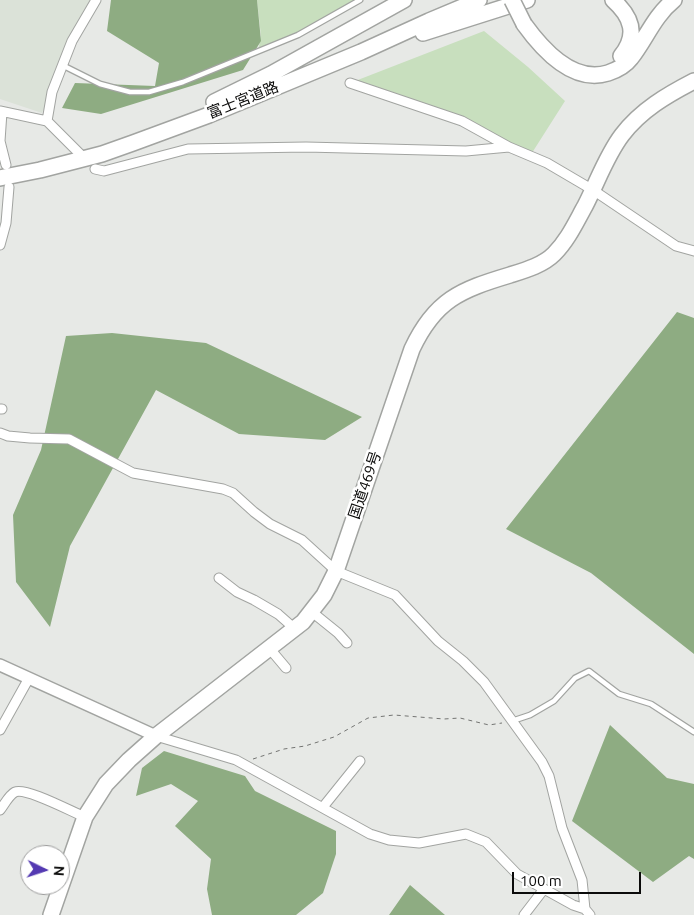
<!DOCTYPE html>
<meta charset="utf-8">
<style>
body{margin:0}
#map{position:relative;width:694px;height:915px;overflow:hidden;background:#e7e9e6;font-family:Ubuntu,sans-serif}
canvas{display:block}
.north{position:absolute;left:20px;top:845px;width:50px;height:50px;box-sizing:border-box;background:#fff;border:1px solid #9d9d9d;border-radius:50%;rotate:94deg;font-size:14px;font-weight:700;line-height:20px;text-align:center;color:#0b0b0a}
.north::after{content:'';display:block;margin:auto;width:18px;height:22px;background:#543ab2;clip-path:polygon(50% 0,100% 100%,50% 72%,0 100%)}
.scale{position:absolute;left:512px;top:872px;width:129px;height:22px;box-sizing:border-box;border:2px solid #0b0b0a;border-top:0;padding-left:6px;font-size:15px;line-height:18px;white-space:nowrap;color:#0b0b0a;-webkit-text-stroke:4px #fff;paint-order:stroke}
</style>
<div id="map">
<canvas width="694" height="915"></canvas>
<div class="north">N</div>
<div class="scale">100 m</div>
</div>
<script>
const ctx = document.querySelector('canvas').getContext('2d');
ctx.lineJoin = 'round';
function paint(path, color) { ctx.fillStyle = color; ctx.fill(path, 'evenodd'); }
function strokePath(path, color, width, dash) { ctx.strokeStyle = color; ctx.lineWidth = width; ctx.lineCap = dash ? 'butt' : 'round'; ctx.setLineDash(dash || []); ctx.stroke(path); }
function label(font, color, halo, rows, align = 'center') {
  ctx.font = font + ' Ubuntu,"Noto Sans JP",sans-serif'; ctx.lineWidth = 5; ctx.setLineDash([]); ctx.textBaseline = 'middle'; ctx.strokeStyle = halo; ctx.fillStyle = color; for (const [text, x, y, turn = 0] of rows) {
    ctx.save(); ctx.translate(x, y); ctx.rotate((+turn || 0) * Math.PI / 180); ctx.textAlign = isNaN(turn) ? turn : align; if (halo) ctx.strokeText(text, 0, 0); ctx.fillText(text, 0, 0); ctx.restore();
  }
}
paint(new Path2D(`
 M0,0H92L42,113L0,99Z`), '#dbe2d8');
paint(new Path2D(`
 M257,0H360L307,29L258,51L261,36Z
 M484,31L528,67L565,101L530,156L465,119L350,83Z`), '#c8dfbe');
paint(new Path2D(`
 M111,0H257L261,41L243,70L101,114L62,108L75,83L155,86L159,63L107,31Z
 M677,312L694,318V654L591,573L506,529Z
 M112,333L206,343L362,417L325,440L239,434L156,390L70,546L50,627L16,582L13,515L41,450L66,336Z
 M610,725L667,778L694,784V859L689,856L653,882L572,821Z
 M164,751L245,776L255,791L336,831V854L323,893L296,915H212L207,889L211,859L175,826L198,801L171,784L136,796L142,768Z
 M410,885L445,915H389Z`), '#8eac82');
const lane = new Path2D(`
 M62,65L100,84L130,92H149L183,82L298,35L360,0
 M512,721L530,715L554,701L575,678L589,671L619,694L651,704L694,732`);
const street = new Path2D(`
 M350,83L462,121L509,147
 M0,111L47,121L80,154
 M2,112L0,141L6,165
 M47,121L52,92L72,41L96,0
 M95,169L104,171L188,149L306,147L466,151L509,147L547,163L593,190L676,246L694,251
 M0,245L6,223L9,187
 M0,409H2
 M0,433L8,436L30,438L69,439L133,473L223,489L233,493L254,512L270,524L302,540L336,571L395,595L438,641L463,661L484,682L542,762L549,776L562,828L582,880L585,909
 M219,578L237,592L254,600L278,614L295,629
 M312,612L338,633L347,643
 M270,649L286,668
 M0,730L29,678
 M156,736L236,760L370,834L389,840L419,843L466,834L486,842L517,874L573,905L585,909L590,915
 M323,807L360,761
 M0,810C4,805 9,795 15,792C26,787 72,812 85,817
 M524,915L544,889`);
const secondary = new Path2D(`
 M0,665L156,736`);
const highway = new Path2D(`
 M613,0C632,17 638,35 621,56
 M524,24C542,49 573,84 608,73C617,70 625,66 631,58C646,39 654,16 674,0
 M423,33L527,0
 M214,102L271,74L404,0
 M0,178L40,170L102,154L133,143L209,115L361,52L429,21L479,0
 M51,915L85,817L106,784L129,760L156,736L303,622L324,595L336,571L412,349C435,300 460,290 510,275C526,270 543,265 554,254C568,240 576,222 585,206C597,183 606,156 622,135C641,110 667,95 694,81`);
strokePath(lane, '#a2a4a1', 7);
strokePath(street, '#a2a4a1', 11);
strokePath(secondary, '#a2a4a1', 14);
strokePath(highway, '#a2a4a1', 18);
strokePath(new Path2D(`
 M253,759L284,749L305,746L334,737L368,718L394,715L444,719L460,718L489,725L502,723`), '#737472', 1, [4, 4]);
strokePath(lane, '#fff', 4.5);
strokePath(street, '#fff', 9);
strokePath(secondary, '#fff', 11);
strokePath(highway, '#fff', 15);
const highwayBridge = new Path2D(`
 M512,0L524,24`);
strokePath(highwayBridge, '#a2a4a1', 18, []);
strokePath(highwayBridge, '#fff', 15);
label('15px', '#0b0b0a', '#fff', [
 ["富士宮道路",243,100,-22],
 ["国道469号",365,485,-71]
]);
</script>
